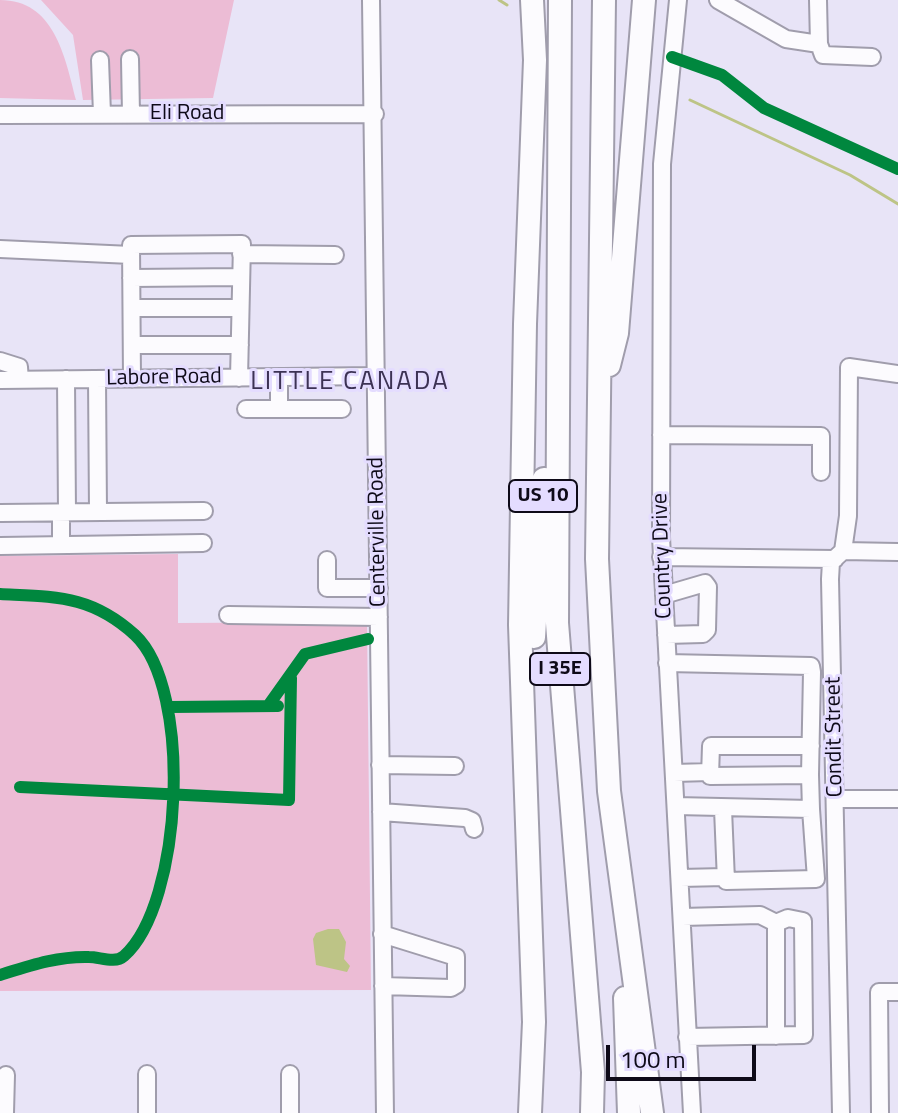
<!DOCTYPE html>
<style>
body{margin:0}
#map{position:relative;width:898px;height:1113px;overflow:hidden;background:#e8e4f7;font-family:"Titillium Web",sans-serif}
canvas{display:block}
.scale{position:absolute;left:606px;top:1045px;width:150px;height:36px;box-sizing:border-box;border:4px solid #0e0a18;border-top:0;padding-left:10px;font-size:24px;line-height:28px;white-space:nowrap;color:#0e0a18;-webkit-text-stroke:6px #e4dcff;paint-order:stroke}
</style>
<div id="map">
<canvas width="898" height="1113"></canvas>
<div class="scale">100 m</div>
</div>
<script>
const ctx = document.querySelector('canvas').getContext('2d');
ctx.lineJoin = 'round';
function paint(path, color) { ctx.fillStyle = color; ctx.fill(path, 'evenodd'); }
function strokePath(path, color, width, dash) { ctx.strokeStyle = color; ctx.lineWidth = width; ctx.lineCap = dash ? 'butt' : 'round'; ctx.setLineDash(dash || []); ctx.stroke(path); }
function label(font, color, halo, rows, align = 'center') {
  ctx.font = font + ' "Titillium Web",sans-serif'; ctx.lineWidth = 6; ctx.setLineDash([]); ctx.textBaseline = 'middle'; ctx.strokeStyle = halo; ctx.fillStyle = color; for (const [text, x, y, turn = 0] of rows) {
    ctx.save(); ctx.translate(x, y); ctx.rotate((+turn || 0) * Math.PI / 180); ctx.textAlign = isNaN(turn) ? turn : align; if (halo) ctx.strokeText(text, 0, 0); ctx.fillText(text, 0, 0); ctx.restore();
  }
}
paint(new Path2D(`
 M0,0C54,0 65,56 76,100L0,98Z
 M41,0H234L213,98L83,100L73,35Z
 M178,554V623L367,622L371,990L0,991V556Z`), '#ecbcd5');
paint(new Path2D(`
 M328,929H339L346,942L344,959L350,966L347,972L316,965L313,939L316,933Z`), '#bdc486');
strokePath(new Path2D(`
 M499,0L507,5
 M690,100L850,175L898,204`), '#bdc486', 3);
const minor = new Path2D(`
 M371,0L385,1113
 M678,0L662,164L661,537L692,1113
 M718,0L786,39L819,44L818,0
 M819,44L823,55L872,57
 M130,59L131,114
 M100,60L102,114
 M0,115L375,114
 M0,249L131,255
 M241,254L335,255
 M131,278L241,277
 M132,308H240
 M132,345H240
 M0,361L19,367L20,380
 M279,377V409H342
 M66,379L67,513
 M97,379L98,512
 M132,379L131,245L242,244L239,378
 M0,380L377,376
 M246,409H279
 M661,435L821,436V472
 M0,513L204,511
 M61,513V545
 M0,546L203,543
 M843,551L898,552
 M661,557L835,559
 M327,560V588H379
 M664,595L705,583L708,587L707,630L703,634L666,635
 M228,615L379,617
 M667,663L811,666L812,672L810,775L710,776L711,746H811
 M380,765L455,766
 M674,773L710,772
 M836,799H898
 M676,806L811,809L810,775
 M723,809L726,881L816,879L811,809
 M381,812L465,818L472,821L474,829
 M680,878L725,877
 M682,917L760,915L776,923
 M382,934L456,957V985L451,988L383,986
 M687,1037L804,1035L803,921L788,918L776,923V1036
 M5,1113L6,1075
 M147,1113V1074
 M290,1113V1074
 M841,1113L830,579L831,562L843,551L848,516L849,367L898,374
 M880,1113L879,992H898`);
const highway = new Path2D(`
 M560,0L557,623L593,1072L592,1113
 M604,0L597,559L609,791L652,1113
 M609,365L617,333L644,0
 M534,637L544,479
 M625,998L629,1113
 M530,1113L534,1022L520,625L525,324L535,60L532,0`);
strokePath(minor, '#a09dac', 20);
strokePath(highway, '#a09dac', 26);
strokePath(minor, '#fcfbfe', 16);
strokePath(highway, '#fcfbfe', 22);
strokePath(new Path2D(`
 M672,57L722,75L764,108L898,169
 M0,594C56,597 91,595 135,635C193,689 183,904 124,956C115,964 100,957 89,957C58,956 29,966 0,975
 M268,706L305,654L368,639
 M170,707L278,706
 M20,787L289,800L291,678`), '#00873e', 12);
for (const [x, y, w] of [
 [543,496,68],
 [560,669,60]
]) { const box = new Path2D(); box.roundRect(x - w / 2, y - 16, w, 32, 6); ctx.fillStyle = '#e4dcff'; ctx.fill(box); strokePath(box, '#0e0a18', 2); }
label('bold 20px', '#0e0a18', null, [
 ["US 10",543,496],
 ["I 35E",560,669]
]);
label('22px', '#0e0a18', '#e4dcff', [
 ["Eli Road",187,114],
 ["Labore Road",164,378,-1],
 ["Centerville Road",378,532,-91],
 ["Country Drive",663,556,-92],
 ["Condit Street",835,737,-91]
]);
ctx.letterSpacing = '2px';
label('26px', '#3c3254', '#e4dcff', [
 ["LITTLE CANADA",350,383]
]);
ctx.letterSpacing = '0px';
</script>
